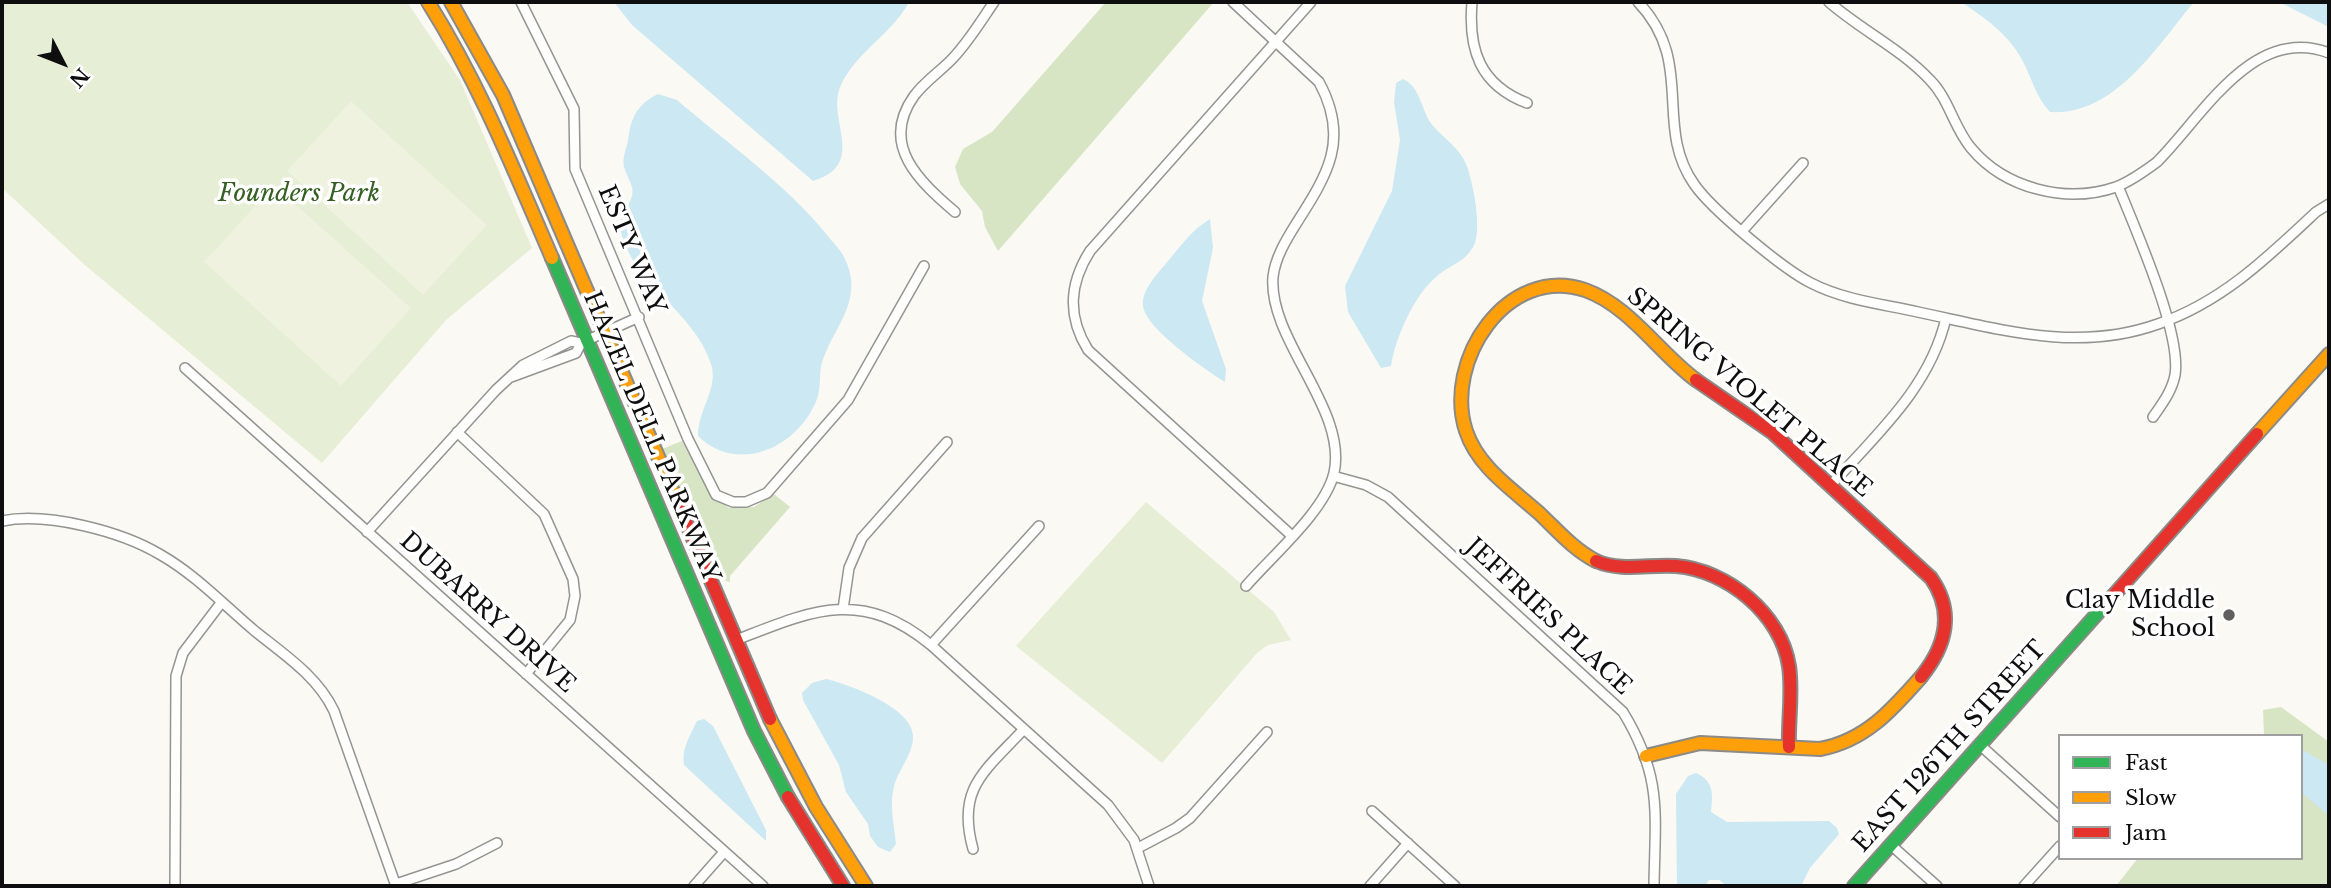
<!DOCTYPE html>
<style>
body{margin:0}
#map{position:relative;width:2331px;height:888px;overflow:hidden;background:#faf9f4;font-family:"Libre Baskerville",serif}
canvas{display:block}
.frame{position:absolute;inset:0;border:4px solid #0e0e0e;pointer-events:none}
.legend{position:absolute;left:2058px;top:734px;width:245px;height:126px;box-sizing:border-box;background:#fff;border:2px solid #9f9f9f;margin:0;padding:9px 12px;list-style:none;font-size:21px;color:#0e0e0e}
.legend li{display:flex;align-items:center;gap:14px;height:35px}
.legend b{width:35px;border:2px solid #9f9f9f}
.north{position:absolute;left:28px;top:28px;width:70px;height:70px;-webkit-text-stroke:5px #fff;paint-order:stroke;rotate:132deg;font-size:19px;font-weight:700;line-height:28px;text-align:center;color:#0e0e0e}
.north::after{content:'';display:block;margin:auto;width:24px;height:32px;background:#0e0e0e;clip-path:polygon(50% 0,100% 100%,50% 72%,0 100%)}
</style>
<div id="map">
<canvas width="2331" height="888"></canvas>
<div class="frame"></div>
<ul class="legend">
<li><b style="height:9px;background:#30b455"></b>Fast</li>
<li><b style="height:9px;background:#ff9f0a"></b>Slow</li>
<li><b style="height:9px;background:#e5322d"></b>Jam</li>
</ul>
<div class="north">N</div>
</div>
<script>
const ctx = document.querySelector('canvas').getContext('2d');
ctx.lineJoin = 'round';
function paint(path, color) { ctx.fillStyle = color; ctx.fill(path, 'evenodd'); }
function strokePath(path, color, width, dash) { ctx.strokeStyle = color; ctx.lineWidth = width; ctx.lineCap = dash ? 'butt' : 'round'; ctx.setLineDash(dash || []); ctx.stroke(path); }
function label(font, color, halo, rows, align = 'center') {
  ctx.font = font + ' "Libre Baskerville",serif'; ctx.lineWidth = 7; ctx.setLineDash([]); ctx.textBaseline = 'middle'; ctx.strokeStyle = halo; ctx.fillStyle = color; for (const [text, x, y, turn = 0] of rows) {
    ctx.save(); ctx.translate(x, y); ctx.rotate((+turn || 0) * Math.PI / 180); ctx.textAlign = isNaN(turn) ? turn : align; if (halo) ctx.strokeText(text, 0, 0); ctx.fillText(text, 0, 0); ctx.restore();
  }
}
paint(new Path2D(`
 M2,2H407L460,80L532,248L446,320L322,463L86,266L2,188Z
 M1146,502L1274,612L1291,640L1268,645L1257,653L1162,763L1016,646Z`), '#e6eed5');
paint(new Path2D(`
 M1106,2H1214L998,251L985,227L982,211L960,184L955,167L963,149L992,132Z
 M682,441L707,489L729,508L754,507L774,494L790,507L730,576V582L720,579L662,449Z
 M2281,707L2329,742V886H2116L2138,858H2301V736H2264L2263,710Z`), '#d7e5c4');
paint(new Path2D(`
 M351,101L487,225L423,295L287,171Z
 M274,185L411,308L341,386L204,262Z`), '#eef2df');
paint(new Path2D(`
 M614,2H909C893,33 856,52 841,85C825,119 869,164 813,181L632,25Z
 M1961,2H2194C2157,46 2115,116 2050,112C2033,92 2033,79 2021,58C2008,34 1984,17 1961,2Z
 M2279,2H2329V27Z
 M1403,79C1422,88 1421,113 1434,127C1445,139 1460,149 1466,164C1473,181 1483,232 1473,247C1464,263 1449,265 1436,277C1414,295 1395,339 1391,366L1381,368L1348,312L1345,286L1392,191L1400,140L1394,102L1396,83Z
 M658,94L677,100C728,144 786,184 828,236C833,243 841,250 844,257C867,302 830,329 821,367C819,380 821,392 815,404C794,449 737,474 698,436C698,409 719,388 711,364C695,312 634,285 621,232C617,213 636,203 632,187C630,180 626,174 624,167C622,158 626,149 628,141C631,118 636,105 658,94Z
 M1210,219L1213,248L1202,301L1226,369L1225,382C1206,370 1146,329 1143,306C1141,290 1159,272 1169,260C1182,244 1192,230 1210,219Z
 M826,679C848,684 911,707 913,735C914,751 902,765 896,780C888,802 894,822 896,844L890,852L878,847L870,836L868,824L846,792L839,765L803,700L802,693L812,683Z
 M704,719L713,726L766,830V841L684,765C681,749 690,736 697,721Z
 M2301,749L2329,765V816L2301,792Z
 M1696,773C1714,781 1713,794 1711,812L1727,822L1829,821L1837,828L1839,834L1810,868L1801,886H1727L1719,880H1709L1705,886H1677L1676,794L1688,776Z`), '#cce8f2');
const street = new Path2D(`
 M521,2L574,109L575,169L688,439L716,495L733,502H746L767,493L848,400L924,266
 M1233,2L1319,82C1350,139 1328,174 1296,224C1286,240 1275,258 1273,277C1268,340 1348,409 1334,473C1325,511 1272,556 1246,586
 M1472,2C1468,50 1480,85 1527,103
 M1638,2C1696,63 1653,125 1694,184C1711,209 1783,269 1811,283C1844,300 1882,304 1918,312C1999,329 2077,353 2158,324C2222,302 2267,258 2316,212L2329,204
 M1829,2C1861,30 1901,49 1930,80C1949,99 1954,128 1971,148C2005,189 2067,204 2116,187C2131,181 2145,171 2157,162C2203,116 2253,24 2329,53
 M2118,186C2135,228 2182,334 2175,375C2172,391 2162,404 2153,417
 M955,212C920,182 879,145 914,96C925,81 941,71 953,58C969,41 981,21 994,2
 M1743,230L1803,163
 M185,368L763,886
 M511,377L576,353L581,343
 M457,432L544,514L573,579L575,596L570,620L526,674
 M1333,476L1366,485L1388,497L1623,712C1663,778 1655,813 1654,886
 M1831,485C1877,434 1930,387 1946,318
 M2,521C47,512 121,531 161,555C196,575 225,606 256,632C285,655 318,677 334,711L396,886
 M367,532L496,390L523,365L571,341L581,343L639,317
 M1291,535L1088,350C1067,316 1069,284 1090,251L1311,2
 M843,609L849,568L862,538L947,442
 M736,640C811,611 860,587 931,645L1108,805L1134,840L1149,886
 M931,645L1039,526
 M1980,745L2060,817
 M1372,811L1455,886
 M1891,845L1937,886
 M1138,848L1176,828L1190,818L1267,732
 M973,849C956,788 985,771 1024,729
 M396,884L456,864L497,843
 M175,886L176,676L183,653L221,603
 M694,886L724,852
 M1370,886L1408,843
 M2024,886L2060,846`);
const fast = new Path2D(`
 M552,258L754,731L788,797
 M1854,886L2113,596`);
const slow = new Path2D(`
 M428,2C479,83 514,170 552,258
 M451,2L503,95L680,508
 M2257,434L2329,354
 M1596,561C1573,549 1557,530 1539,513C1511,488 1478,467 1466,431C1443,361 1507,264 1585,290C1630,306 1659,353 1696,380
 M770,719L816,807L866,886
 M1646,756L1700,743L1820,749C1865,741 1892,710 1921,677`);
const jam = new Path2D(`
 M1696,380L1773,433L1931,578C1955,612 1946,646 1921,677
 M680,508L770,719
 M1596,561C1622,572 1649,564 1676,566C1727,570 1781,614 1789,666C1793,693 1788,720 1789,747
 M2113,596L2257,434
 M788,797L843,886`);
strokePath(street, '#949492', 12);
strokePath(fast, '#8b8a88', 16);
strokePath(slow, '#8b8a88', 16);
strokePath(jam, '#8b8a88', 16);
strokePath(street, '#fefefd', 9);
strokePath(fast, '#30b455', 12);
strokePath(slow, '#ff9f0a', 12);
strokePath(jam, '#e5322d', 12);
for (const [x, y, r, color] of [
 [2229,615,7,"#61605e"]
]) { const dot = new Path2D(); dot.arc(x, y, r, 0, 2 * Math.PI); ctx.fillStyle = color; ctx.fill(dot); strokePath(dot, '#fff', 2.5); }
label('italic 24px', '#366023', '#fff', [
 ["Founders Park",299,194]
]);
label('24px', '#0e0e0e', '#fff', [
 ["ESTY WAY",631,250,67],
 ["SPRING VIOLET PLACE",1749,393,40],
 ["HAZEL DELL PARKWAY",651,437,67],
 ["DUBARRY DRIVE",487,613,42],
 ["JEFFRIES PLACE",1548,617,43],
 ["EAST 126TH STREET",1950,747,-48]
]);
label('24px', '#0e0e0e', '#fff', [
 ["Clay Middle",2215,601],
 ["School",2215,629]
], 'right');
</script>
